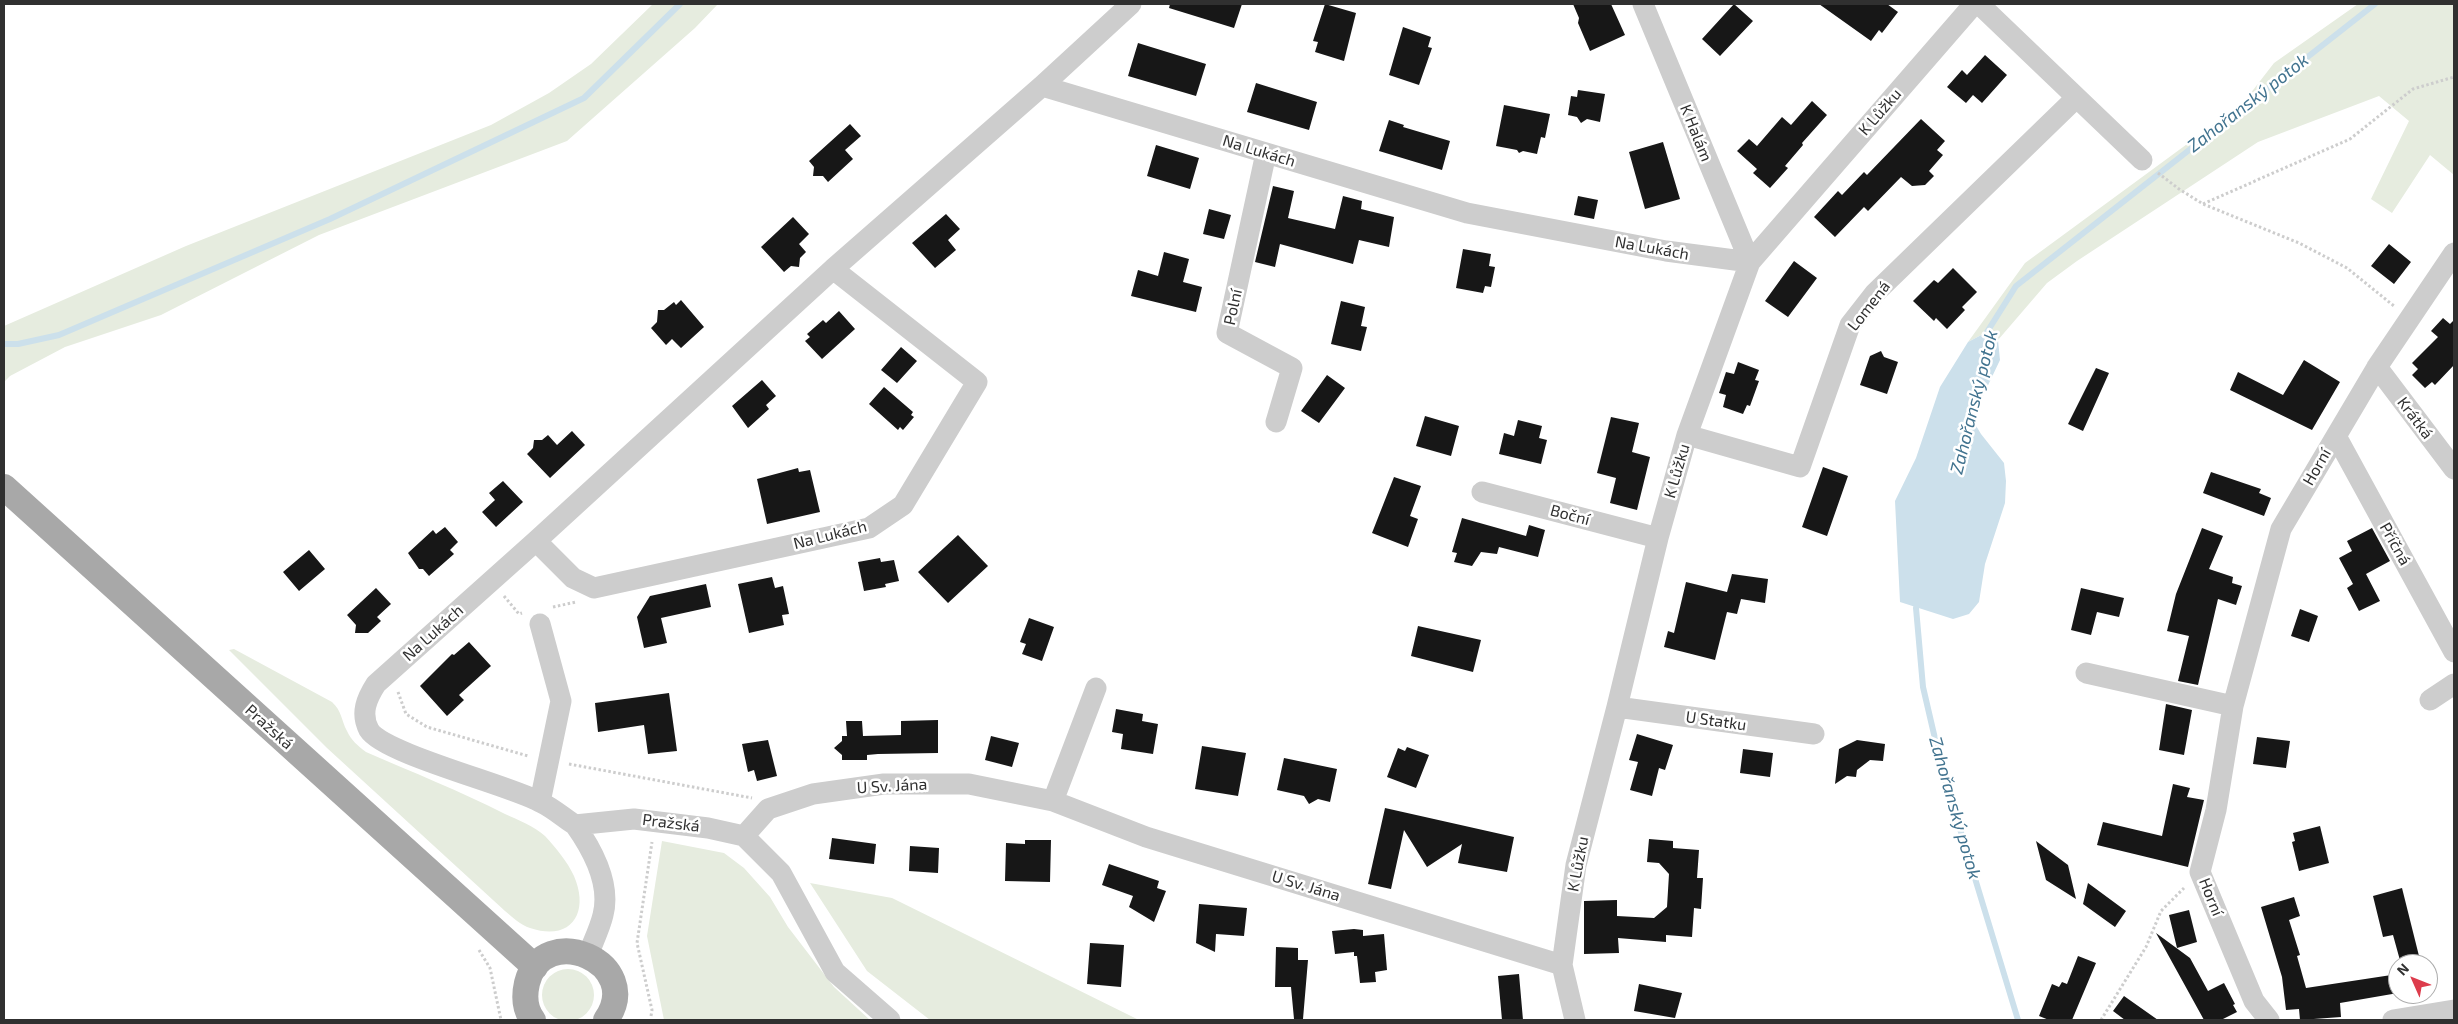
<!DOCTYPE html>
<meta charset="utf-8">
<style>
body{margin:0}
#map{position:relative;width:2458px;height:1024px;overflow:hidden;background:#fff;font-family:"Exo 2",sans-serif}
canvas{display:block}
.frame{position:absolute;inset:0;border:5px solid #303030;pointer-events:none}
.north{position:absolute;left:2388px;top:954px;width:50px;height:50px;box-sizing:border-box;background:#fff;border:1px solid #acacac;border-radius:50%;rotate:314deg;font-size:14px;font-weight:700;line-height:20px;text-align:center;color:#303030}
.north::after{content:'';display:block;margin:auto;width:18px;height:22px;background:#dd3c4c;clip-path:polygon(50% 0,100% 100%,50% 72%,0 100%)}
</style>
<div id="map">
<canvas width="2458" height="1024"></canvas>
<div class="frame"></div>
<div class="north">N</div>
</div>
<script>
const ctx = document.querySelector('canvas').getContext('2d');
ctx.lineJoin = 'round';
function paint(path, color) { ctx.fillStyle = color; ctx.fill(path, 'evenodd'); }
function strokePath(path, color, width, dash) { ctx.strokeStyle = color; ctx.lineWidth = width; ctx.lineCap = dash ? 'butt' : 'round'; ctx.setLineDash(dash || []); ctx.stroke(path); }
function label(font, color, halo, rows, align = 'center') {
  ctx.font = font + ' "Exo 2",sans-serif'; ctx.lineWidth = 5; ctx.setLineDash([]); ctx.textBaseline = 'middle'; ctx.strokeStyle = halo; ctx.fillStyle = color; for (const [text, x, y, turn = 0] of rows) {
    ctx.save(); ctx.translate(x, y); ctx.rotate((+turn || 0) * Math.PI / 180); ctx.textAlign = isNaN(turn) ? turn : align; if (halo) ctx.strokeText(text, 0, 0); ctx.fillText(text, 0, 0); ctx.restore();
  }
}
paint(new Path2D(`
 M653,4H718L695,28L567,141L319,235L161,315L65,347L10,376L4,382V326L186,246L491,125L549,93L591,64Z
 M2358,4H2454V175L2430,155L2392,213L2371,199L2409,121L2379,96L2258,142L2077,261L2047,283L1998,340L1987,332L1968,342L2025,263L2243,103L2274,63Z
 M234,649L332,702C342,711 341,720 347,731C351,740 358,746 366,752C412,772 460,791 505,814C518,820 534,826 545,836C556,848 567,861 574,876C590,913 571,942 530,928C521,925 512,917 505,911L327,748L229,650Z
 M662,841L724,853L744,868L770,897L788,927L834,987L870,1020H664L647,936Z
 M810,883L892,898L1139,1020H930L867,971Z
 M542 995a26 26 0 1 1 52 0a26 26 0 1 1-52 0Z`), '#e6ecdf');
paint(new Path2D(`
 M1987,332L1998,340L2000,360L1972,419L1981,434L2004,463L2006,481L2005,503L1985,564L1979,602L1969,614L1953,619L1900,602L1895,501L1916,458L1940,387L1968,342Z`), '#cce0eb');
strokePath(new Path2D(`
 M1986,340L1987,332L2016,286L2375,4
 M4,344H18L59,335L330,219L584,98L680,4
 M1918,601L1916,608L1923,687L1943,773L2018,1020`), '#cce0eb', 6);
paint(new Path2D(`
 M1170,4H1242L1234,28L1169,8Z
 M1325,4L1356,13L1344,61L1315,52L1318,42L1313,41Z
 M1573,4H1611L1625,35L1590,51L1578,23L1579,18Z
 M1734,4L1753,21L1720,56L1702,39Z
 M1819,4H1887L1898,12L1882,33L1879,30L1871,41Z
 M1403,27L1431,37L1428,47L1432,48L1419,85L1389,75Z
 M1138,43L1206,64L1196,96L1128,76Z
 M1985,55L2007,75L1982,103L1973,95L1966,103L1947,87L1962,70L1967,75Z
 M1256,83L1317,102L1309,130L1247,112Z
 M1578,90L1605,94L1600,122L1587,119L1581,123L1577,117L1568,115L1571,96L1577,97Z
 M1812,101L1827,115L1802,143L1803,145L1785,166L1788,168L1770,188L1753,173L1757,169L1737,151L1749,139L1757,146L1782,117L1791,125Z
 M1504,105L1550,114L1545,138L1541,137L1537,154L1523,151L1519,153L1517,150L1496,146Z
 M1921,119L1945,141L1937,150L1943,155L1929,171L1934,176L1925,185L1912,186L1901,177L1868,211L1864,207L1835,237L1814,217L1838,191L1842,195L1864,172L1867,175Z
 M1389,120L1404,125L1403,127L1450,141L1442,170L1379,151Z
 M850,124L861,136L845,150L853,159L828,182L823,176H813L814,167L809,161Z
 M1663,142L1680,199L1645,209L1629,152Z
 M1156,145L1199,158L1190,189L1147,176Z
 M1273,186L1294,191L1288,218L1335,229L1343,196L1362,201L1361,209L1394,217L1389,247L1359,240L1353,264L1280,244L1275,267L1255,262Z
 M1578,196L1598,200L1594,219L1574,215Z
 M1209,209L1231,215L1224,239L1203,234Z
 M946,214L960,229L948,240L956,250L935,268L912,243Z
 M793,217L809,234L799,244L806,252L800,258L799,267L791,266L784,272L761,247Z
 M2389,244L2411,262L2394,284L2371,266Z
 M1463,249L1491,254L1489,266L1495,267L1491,287L1485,286L1483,293L1456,288Z
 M1164,252L1189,259L1183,282L1202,287L1196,312L1131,296L1138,270L1158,276Z
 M1794,261L1817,278L1788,317L1765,301Z
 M1953,268L1977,292L1962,307L1965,310L1947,329L1936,318L1934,321L1913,301L1934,280L1938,283Z
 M681,300L704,327L681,348L672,339L666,345L651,328L657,322L658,310H664L674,302L676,305Z
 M1341,301L1365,307L1361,326L1367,327L1361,351L1331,344Z
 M839,311L855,329L822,359L805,341L810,337L807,334L823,320L826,323Z
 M2443,318L2450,324L2454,320V365L2435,385L2432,382L2425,388L2412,375L2418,369L2412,363L2438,337L2431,331Z
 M901,347L917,361L897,383L881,370Z
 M1881,351L1884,357L1898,362L1887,394L1860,385L1870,356Z
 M2304,360L2340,382L2312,430L2230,390L2238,372L2283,395Z
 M1738,362L1759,370L1755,380L1759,381L1750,406L1747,405L1743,414L1723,407L1726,395L1719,393L1726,372L1734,374Z
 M2096,368L2109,373L2083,431L2068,424Z
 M1327,375L1345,388L1319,423L1301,411Z
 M762,380L776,396L766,405L769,409L748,428L732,406Z
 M884,387L913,412L911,415L914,417L903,430L900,427L898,430L869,404Z
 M1425,416L1459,426L1451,456L1416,446Z
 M1611,417L1639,423L1632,452L1650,457L1637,510L1610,503L1616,478L1597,473Z
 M1518,420L1542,426L1539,438L1547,440L1541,464L1499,454L1504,433L1514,436Z
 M572,431L585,445L550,478L527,454L533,448L534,440H542L548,435L557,445Z
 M1823,467L1848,476L1827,536L1802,527Z
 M798,468L799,472L810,470L820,512L767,524L757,479Z
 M2211,472L2261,489L2259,493L2271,498L2264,516L2203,493Z
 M1394,477L1421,486L1410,516L1418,519L1408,547L1372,533Z
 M503,481L523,502L496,527L482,512L495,500L489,493Z
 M1462,518L1526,536L1529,525L1545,530L1538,557L1499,547L1497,554L1481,552L1472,566L1454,562L1457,553L1452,552Z
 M445,527L458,542L450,550L454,554L429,576L423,569H419L408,553L433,530L436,534Z
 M2202,528L2223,536L2209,569L2233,577L2232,583L2242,586L2236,605L2218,599L2198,685L2178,681L2189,636L2167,631L2176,594Z
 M2372,528L2390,561L2366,574L2380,601L2359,611L2347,588L2353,584L2339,558L2352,551L2347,541Z
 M958,535L988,566L948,603L918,572Z
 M309,550L325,569L299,591L283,572Z
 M880,558L881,562L894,560L899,581L885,584L886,587L864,591L858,562Z
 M1732,574L1768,579L1765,603L1741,599L1737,614L1727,612L1715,660L1664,647L1668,631L1674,633L1686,582L1727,592Z
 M772,577L775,588L783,586L789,614L782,615L784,625L749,633L738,584Z
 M706,584L711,607L661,618L667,643L644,648L637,617L650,596Z
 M376,588L391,604L377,617L381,621L368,633H355L356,625L347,615Z
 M2081,588L2124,598L2119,617L2097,612L2091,635L2071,630Z
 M2300,609L2318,616L2309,642L2291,636Z
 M1029,618L1054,627L1042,661L1022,654L1026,644L1020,642Z
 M1418,626L1481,640L1473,672L1411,656Z
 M469,642L491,666L459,695L464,700L447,716L420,686L452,654L454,655Z
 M669,693L677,751L648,754L644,725L598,732L595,703Z
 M2166,704L2192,710L2184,755L2159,750Z
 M1116,709L1143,714L1142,721L1158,724L1153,754L1121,749L1123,734L1112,732Z
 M938,720V753L878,754L867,755V760H842V755L834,748L842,741V736H847L846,721H862L863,736L901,735V721Z
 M1637,734L1673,745L1665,770L1659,768L1652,796L1630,790L1638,762L1629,760Z
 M991,736L1019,743L1012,767L985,760Z
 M2257,737L2290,741L2286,768L2253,764Z
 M768,740L777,776L757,781L754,770L748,772L742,744Z
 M1857,740L1885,744L1883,761L1870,760L1857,770L1856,777L1847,776L1835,784L1839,749Z
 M1202,746L1246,753L1238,796L1195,789Z
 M1407,747L1429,755L1416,788L1387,777L1398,748L1405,751Z
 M1743,749L1773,753L1770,777L1740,773Z
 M1284,758L1337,769L1330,802L1318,799L1309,804L1304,796L1277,790Z
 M2173,784L2190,788L2187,797L2204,800L2188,867L2097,845L2103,822L2162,836Z
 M1385,808L1514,837L1507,872L1458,863L1462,844L1427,867L1404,830L1391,889L1368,884Z
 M2320,826L2329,863L2299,871L2292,842L2295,841L2293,833Z
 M832,838L876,844L874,864L829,859Z
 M1649,839L1673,841V848L1699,850L1697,878H1703L1701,909L1694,908L1692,937L1666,935V942L1618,938L1619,953L1584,954V901L1617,900V916L1654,918L1667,907L1669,874L1659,863L1647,862Z
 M1025,840H1051L1050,882L1005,881L1006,843L1025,844Z
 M2036,841L2068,865L2076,899L2046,880Z
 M910,846L939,848L938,873L909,871Z
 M1109,864L1159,881L1157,888L1166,891L1154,922L1129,907L1133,896L1102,885Z
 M2088,883L2126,911L2115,927L2083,904Z
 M2402,888L2421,964H2401L2393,935L2383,937L2373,896Z
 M2294,897L2300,916L2289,920L2300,955L2297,956L2306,988L2398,974V993L2340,1003L2341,1017L2300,1020L2299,1009L2286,1010L2282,977L2261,907Z
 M1199,904L1247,908L1244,936L1216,934L1215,952L1196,943Z
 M2189,910L2197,942L2177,948L2169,915Z
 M1354,929L1363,930V936L1384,934L1387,970L1375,972L1376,982L1360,983L1357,956H1354V952L1335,954L1332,931Z
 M2156,933L2190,958L2208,991L2224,983L2235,1004L2233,1005L2237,1012L2221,1020H2204Z
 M1090,943L1124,945L1121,987L1087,984Z
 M1276,947L1298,948V960H1308L1303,1019H1294L1291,987H1275Z
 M2078,956L2096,963L2072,1020H2049L2039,1016L2052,984L2059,987L2062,982L2067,984Z
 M1519,974L1523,1020H1502L1498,976Z
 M1639,984L1682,993L1675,1018L1634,1011Z
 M2124,996L2158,1020H2125L2113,1011Z`), '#171717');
strokePath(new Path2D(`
 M2158,173L2179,189L2203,204L2299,243L2347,268L2394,306
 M2203,204L2350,139L2413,89L2454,77
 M504,596L519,614L522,613
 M553,607L576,602
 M398,692L406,714L427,727L528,756
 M569,764L752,798
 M479,950L490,968L501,1020
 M651,1016L652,1010L637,943L652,842
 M2101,1020L2146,947L2161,911L2184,888`), '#cdcdcd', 3, [2.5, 2.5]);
strokePath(new Path2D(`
 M1979,4L2142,160
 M1042,86L1467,213L1666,251L1750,262L1643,4
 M1266,153L1227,333L1292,368L1276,422
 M833,269L1042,86L1131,4
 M2377,367L2454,469
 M1687,435L1800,467L1850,325L1875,293L2076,98
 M2336,436L2454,652
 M1482,492L1658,538
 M536,541L573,578L594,588L869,528L903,505L977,382L833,269L536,541L376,684C367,698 360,713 369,730C384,754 509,785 540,802C553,808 564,818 575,825L634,819L708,828L744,836L781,873L835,972L890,1020
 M540,624L561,701L540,802
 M2086,673L2233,706
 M2430,700L2454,684
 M1617,707L1814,734
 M1053,801L1096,688
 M575,825C592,849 611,884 603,915C600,928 593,942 588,955
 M744,836L768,809L813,794L884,784H969L1053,801L1146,837L1562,965
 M1575,1020L1562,965L1576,865L1617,707L1658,538L1687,435L1750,262L1974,4
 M2269,1020L2254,1001L2200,872L2216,810L2233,706L2281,529L2377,367L2454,253
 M2393,1020L2454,1010`), '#cdcdcd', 21);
strokePath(new Path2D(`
 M4,487L535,967
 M533,1020C525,1010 524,996 527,983C543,919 646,963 606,1020`), '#a8a8a8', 26);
label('16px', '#303030', '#fff', [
 ["K Lůžku",1880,112,-49],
 ["K Halám",1696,133,68],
 ["Na Lukách",1259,151,17],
 ["Na Lukách",1652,248,10],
 ["Lomená",1869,306,-52],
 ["Polní",1233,307,-78],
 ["Krátká",2415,418,53],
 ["Horní",2317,467,-60],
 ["K Lůžku",1677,471,-74],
 ["Boční",1570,515,15],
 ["Na Lukách",830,535,-14],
 ["Příčná",2395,544,61],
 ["Na Lukách",433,633,-42],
 ["U Statku",1716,721,8],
 ["Pražská",269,727,42],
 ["U Sv. Jána",892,786,-3],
 ["Pražská",671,823,7],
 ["K Lůžku",1578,864,-79],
 ["U Sv. Jána",1306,886,17],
 ["Horní",2211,897,68]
]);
label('italic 18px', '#41738f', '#fff', [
 ["Zahořanský potok",2248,103,-38],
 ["Zahořanský potok",1974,402,-76],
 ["Zahořanský potok",1955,808,74]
]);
</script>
